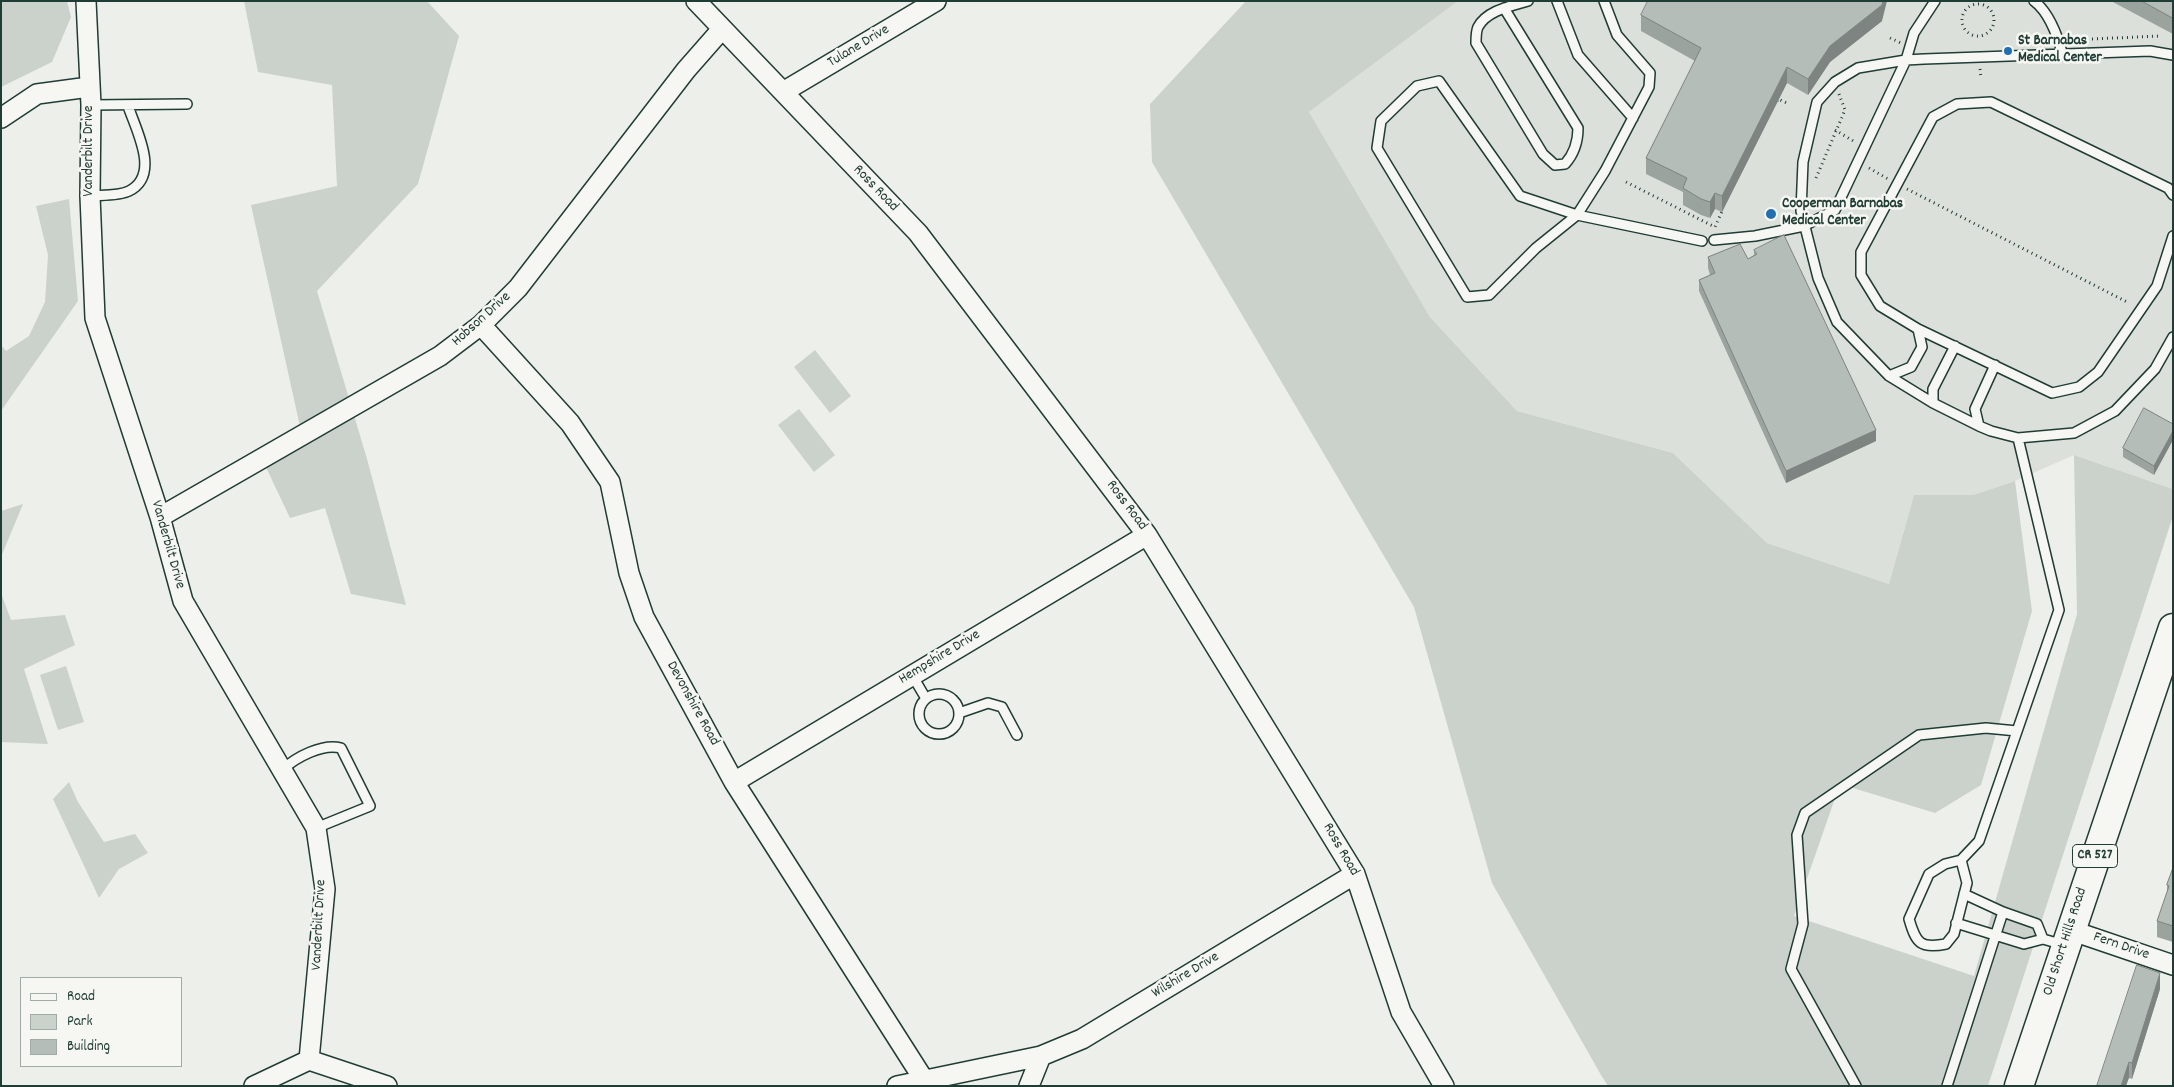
<!DOCTYPE html>
<style>
body{margin:0}
#map{position:relative;width:2174px;height:1087px;overflow:hidden;background:#edefea;font-family:Dekko,sans-serif}
canvas{display:block}
.frame{position:absolute;inset:0;border:2px solid #1f3d34;pointer-events:none}
.legend{position:absolute;left:20px;top:977px;width:162px;height:90px;box-sizing:border-box;background:#f6f6f2;border:1px solid #a0aca6;margin:0;padding:6px 9px;list-style:none;font-size:15px;color:#1f3d34}
.legend li{display:flex;align-items:center;gap:10px;height:25px}
.legend b{width:25px;border:1px solid #a0aca6}
</style>
<div id="map">
<canvas width="2174" height="1087"></canvas>
<div class="frame"></div>
<ul class="legend">
<li><b style="height:6px;background:#f6f6f2"></b>Road</li>
<li><b style="height:14px;background:#cbd2cc"></b>Park</li>
<li><b style="height:14px;background:#b4bdb8"></b>Building</li>
</ul>
</div>
<script>
const ctx = document.querySelector('canvas').getContext('2d');
ctx.lineJoin = 'round';
function paint(path, color) { ctx.fillStyle = color; ctx.fill(path, 'evenodd'); }
function strokePath(path, color, width, dash) { ctx.strokeStyle = color; ctx.lineWidth = width; ctx.lineCap = dash ? 'butt' : 'round'; ctx.setLineDash(dash || []); ctx.stroke(path); }
function label(font, color, halo, rows, align = 'center') {
  ctx.font = font + ' Dekko,sans-serif'; ctx.lineWidth = 5; ctx.setLineDash([]); ctx.textBaseline = 'middle'; ctx.strokeStyle = halo; ctx.fillStyle = color; for (const [text, x, y, turn = 0] of rows) {
    ctx.save(); ctx.translate(x, y); ctx.rotate((+turn || 0) * Math.PI / 180); ctx.textAlign = isNaN(turn) ? turn : align; if (halo) ctx.strokeText(text, 0, 0); ctx.fillText(text, 0, 0); ctx.restore();
  }
}
paint(new Path2D(`
 M1458,1H2173V489L2074,455L2015,481L1973,495H1914L1889,584L1767,543L1673,453L1517,411L1430,317L1309,112Z`), '#dce0db');
paint(new Path2D(`
 M1,1H67L71,17L52,62L1,87Z
 M244,1H427L459,36L418,184L317,291L367,459L406,605L351,594L325,508L290,518L263,461L303,440L251,205L337,186L332,85L258,72Z
 M1246,1H1458L1309,112L1430,317L1517,411L1673,453L1767,543L1889,584L1914,495H1973L2015,481L2032,611L1981,785L1935,813L1840,784L1794,916L1974,976L2077,614L2074,455L2173,489V516L1988,1086H1608L1601,1075L1492,883L1414,607L1152,162L1150,104Z
 M69,199L78,301L1,411V345L6,351L29,336L45,302L48,255L36,206Z
 M815,350L851,396L830,413L794,367Z
 M799,409L835,455L814,472L778,425Z
 M23,504L1,557V511Z
 M1,593L11,620L65,615L75,645L24,669L48,744L1,742Z
 M66,666L84,722L58,730L40,675Z
 M69,782L78,802L104,842L135,834L148,853L119,869L99,898L53,799Z`), '#cbd2cc');
const service = new Path2D(`
 M1557,1L1578,55L1633,118
 M1604,1L1617,35L1650,73L1649,87L1605,171L1577,215L1536,248L1489,295L1467,297L1377,148L1381,121L1417,86L1439,81L1520,196L1577,215L1702,241
 M2034,1C2050,13 2058,37 2063,56
 M1504,8L1578,128C1578,141 1574,154 1565,164L1555,165L1543,154L1476,43C1476,39 1476,31 1478,27C1487,10 1512,6 1528,1
 M2173,55L2150,51L1924,59L1906,60L1858,68L1835,82L1817,102L1803,162L1801,211L1818,278L1837,322L1889,376L1933,403L1979,426L1991,431L2018,438L2074,433L2115,411L2155,369L2173,337
 M91,105L187,104
 M2173,195L2168,188L1991,102L1957,104L1933,117L1861,252V275L1880,306L1918,329L2052,393L2079,387L2098,372L2157,286L2173,236
 M90,196C102,195 119,196 129,191C161,175 136,130 128,106
 M1714,240L1755,236L1804,226L1835,210L1906,60L1914,33L1935,1
 M1889,376L1911,367L1922,347L1918,329
 M1933,403V389L1955,346
 M1979,426L1975,409L1995,365
 M912,675L925,697
 M919 714a20 20 0 1 1 40 0a20 20 0 1 1-40 0Z
 M959,713L988,703L1002,707L1017,735
 M282,770C296,757 323,743 341,748L370,806L316,828
 M1961,860L1967,883L1954,934L1946,944C1920,949 1916,943 1909,919L1929,874L1945,864L1961,860L1979,841L2059,610L2018,438
 M1964,894L2003,912L2037,924L2043,939
 M1956,923L2024,944L2043,939L2064,945
 M1856,1086L1791,969L1803,924L1797,835L1805,813L1919,735L1986,728L2017,731
 M1947,1086L2003,912`);
const minor = new Path2D(`
 M86,1L91,105L90,196L95,318L160,517L183,601L316,828L325,889L309,1060
 M696,1L918,233L1147,535L1355,874L1401,1012L1444,1086
 M783,92L936,1
 M1,118L37,94L89,87
 M481,325L570,423L610,482L629,573L644,617L734,782L924,1080
 M160,517L440,356L481,325L518,288L686,70L722,29
 M734,782L1147,535
 M2070,930L2173,965
 M254,1086L309,1060L387,1086
 M897,1086L1041,1056
 M1029,1086L1041,1056L1082,1039L1355,874`);
const primary = new Path2D(`
 M2019,1086L2173,628`);
strokePath(service, '#1f3d34', 12);
strokePath(minor, '#1f3d34', 22);
strokePath(primary, '#1f3d34', 31);
strokePath(new Path2D(`
 M1962 20a16 16 0 1 1 32 0a16 16 0 1 1-32 0Z
 M1890,38L1901,43
 M2092,39L2160,36
 M1980,69L1981,78
 M1777,101L1778,99L1789,104
 M1835,130L1855,142
 M1869,168L1888,179
 M1816,178L1845,110L1839,94
 M1626,182L1715,227L1723,209
 M1907,189L2127,302`), '#1f3d34', 3, [1, 4]);
strokePath(service, '#f6f6f2', 9);
strokePath(minor, '#f6f6f2', 19);
strokePath(primary, '#f6f6f2', 28);
paint(new Path2D(`
 M2111,1H2173V34Z
 M1641,15L1882,21L1830,62L1808,95L1787,83L1722,212L1715,209L1710,218L1701,215L1683,205V192L1646,174V158L1695,61L1641,31Z
 M1754,250L1876,441L1786,483L1699,291V280L1710,275L1708,268V257L1748,259L1754,255Z
 M2173,424L2154,475L2123,457V448Z
 M2173,868V942L2157,937V921L2167,892V885Z
 M2160,989L2132,1079L2129,1078L2097,1086Z`), '#9ba39e');
paint(new Path2D(`
 M1883,1H1887L1882,21L1830,62L1808,95V79L1830,46Z
 M1787,67V83L1722,212V196Z
 M1715,193V209L1710,218V202Z
 M1876,430V441L1786,483V471Z
 M2173,431V440L2154,475V466Z
 M2160,973V989L2132,1079V1063Z
 M2129,1062V1078L2126,1086H2121Z`), '#7e8481');
const building = new Path2D(`
 M1648,1H1883L1882,5L1830,46L1808,79L1787,67L1722,196L1715,193L1710,202L1701,199L1683,188L1687,178L1646,158L1701,48L1641,15Z
 M2142,1H2173V18Z
 M1784,235L1876,430L1786,471L1699,280L1715,273L1708,257L1740,244L1748,259L1757,254L1754,250Z
 M2144,408L2173,424V431L2154,466L2123,448Z
 M2173,868V926L2157,921L2169,886L2167,885Z
 M2137,965L2160,973L2132,1063L2129,1062L2121,1086H2097Z`);
paint(building, '#b4bdb8');
strokePath(building, '#7e8481', 1);
for (const [x, y, r, color] of [
 [2008,51,5,"#1f6fb2"],
 [1771,214,6,"#1f6fb2"]
]) { const dot = new Path2D(); dot.arc(x, y, r, 0, 2 * Math.PI); ctx.fillStyle = color; ctx.fill(dot); strokePath(dot, '#f6f6f2', 2); }
for (const [x, y, w] of [
 [2095,856,45]
]) { const box = new Path2D(); box.roundRect(x - w / 2, y - 11.5, w, 23, 4); ctx.fillStyle = '#f6f6f2'; ctx.fill(box); strokePath(box, '#1f3d34', 1); }
label('bold 14px', '#1f3d34', null, [
 ["CR 527",2095,856]
]);
label('bold 15px', '#1f3d34', '#f6f6f2', [
 ["St Barnabas",2018,42],
 ["Medical Center",2018,59],
 ["Cooperman Barnabas",1782,205],
 ["Medical Center",1782,222]
], 'left');
label('15px', '#1f3d34', '#f6f6f2', [
 ["Tulane Drive",859,47,-31],
 ["Vanderbilt Drive",90,151,-90],
 ["Ross Road",875,189,46],
 ["Hobson Drive",482,320,-42],
 ["Ross Road",1126,506,53],
 ["Vanderbilt Drive",167,545,74],
 ["Hempshire Drive",940,658,-31],
 ["Devonshire Road",692,704,61],
 ["Ross Road",1340,850,60],
 ["Vanderbilt Drive",320,925,-87],
 ["Old Short Hills Road",2066,942,-72],
 ["Fern Drive",2121,947,19],
 ["Wilshire Drive",1186,976,-31]
]);
</script>
